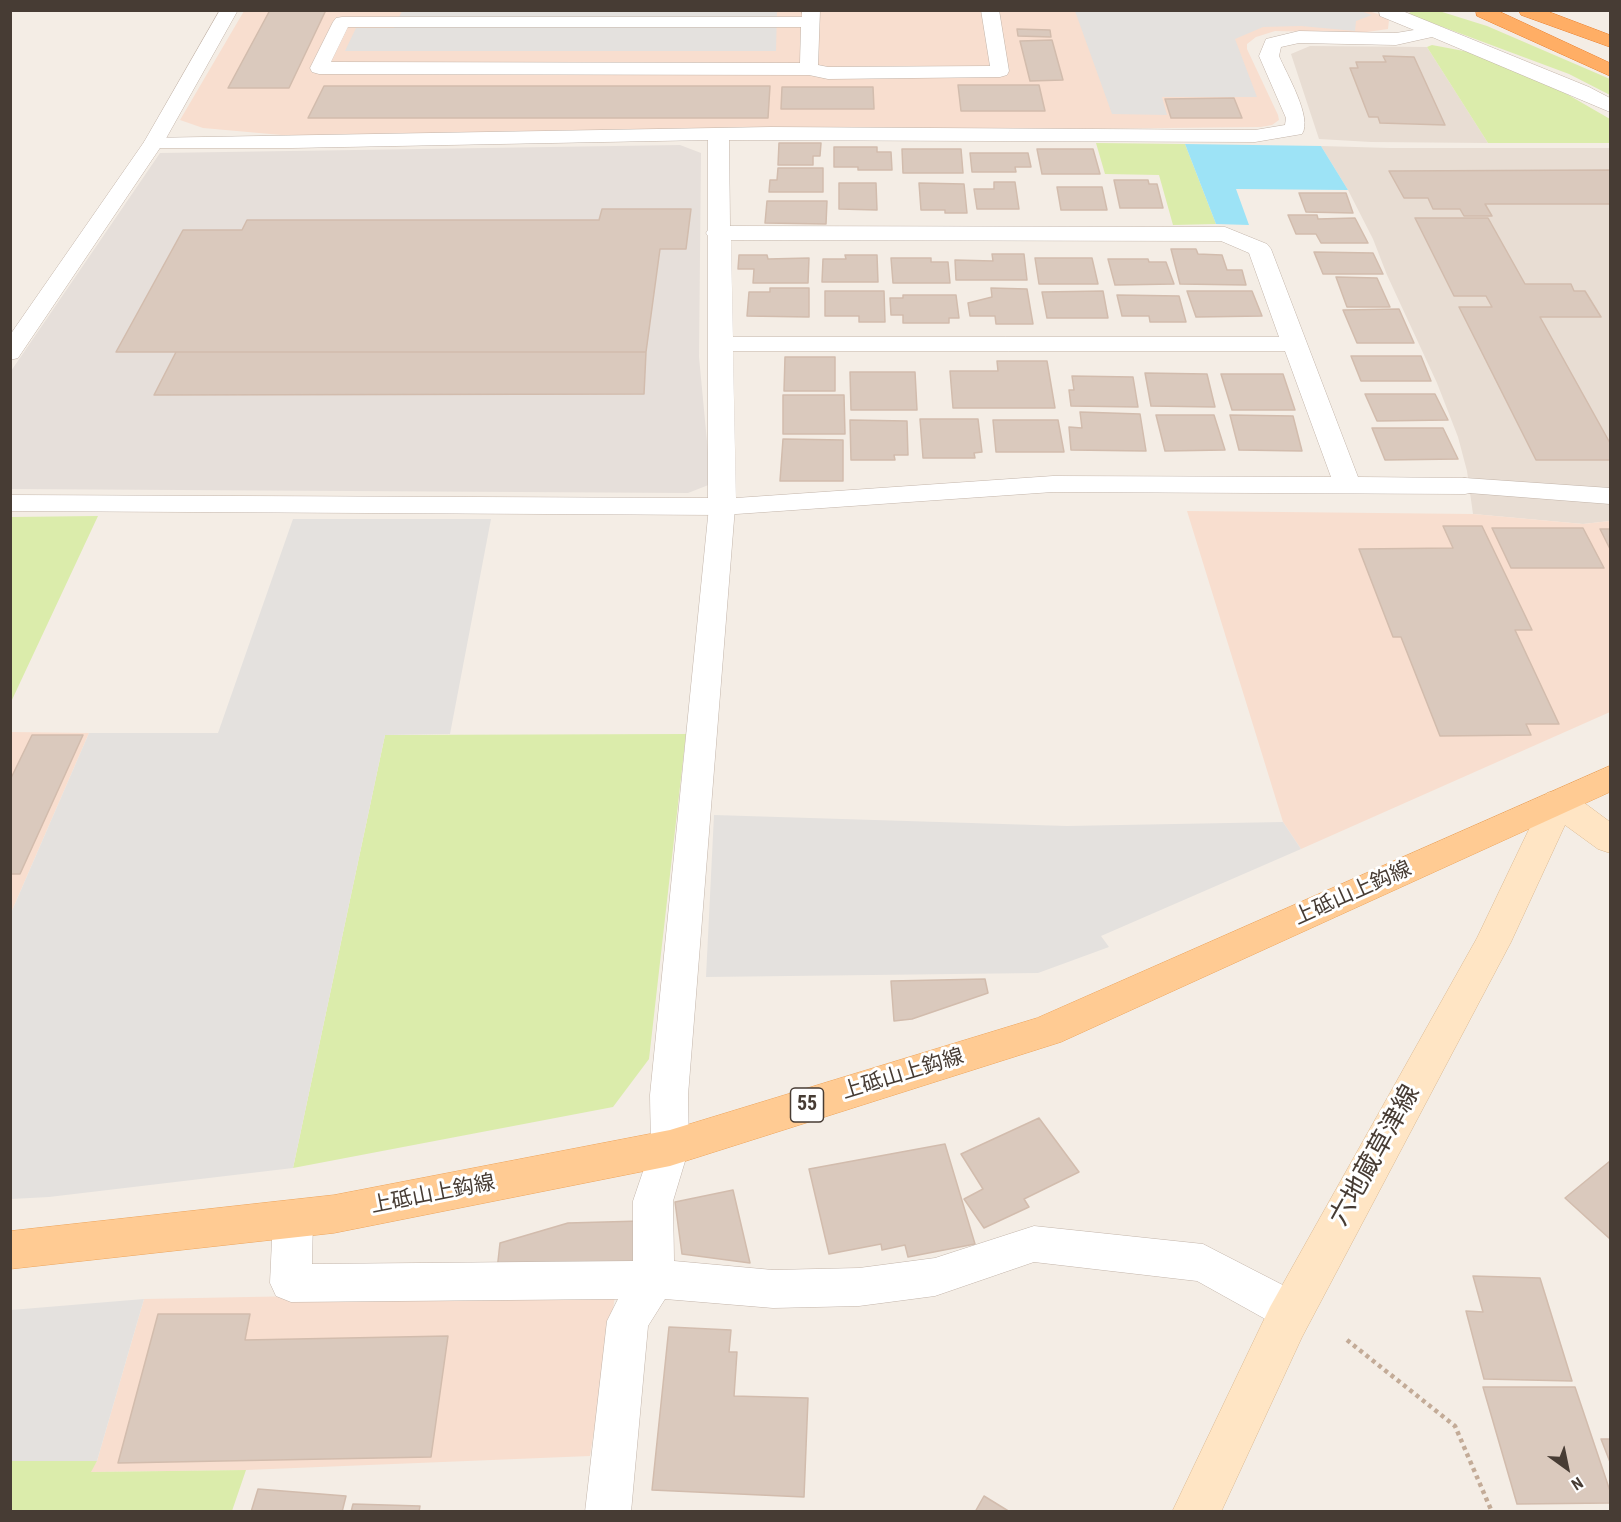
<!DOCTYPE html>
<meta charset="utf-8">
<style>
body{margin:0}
#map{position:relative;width:1621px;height:1522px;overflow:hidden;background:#f4ede5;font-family:"Roboto Condensed",sans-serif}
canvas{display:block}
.frame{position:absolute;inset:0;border:12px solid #473c34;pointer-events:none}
.north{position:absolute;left:1537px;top:1438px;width:60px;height:60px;-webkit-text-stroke:4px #fff;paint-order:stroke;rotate:147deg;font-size:16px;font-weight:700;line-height:24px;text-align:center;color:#473c34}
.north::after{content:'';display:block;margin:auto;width:21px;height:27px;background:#473c34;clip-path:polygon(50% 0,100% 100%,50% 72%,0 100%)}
</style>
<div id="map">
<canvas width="1621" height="1522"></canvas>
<div class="frame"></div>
<div class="north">N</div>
</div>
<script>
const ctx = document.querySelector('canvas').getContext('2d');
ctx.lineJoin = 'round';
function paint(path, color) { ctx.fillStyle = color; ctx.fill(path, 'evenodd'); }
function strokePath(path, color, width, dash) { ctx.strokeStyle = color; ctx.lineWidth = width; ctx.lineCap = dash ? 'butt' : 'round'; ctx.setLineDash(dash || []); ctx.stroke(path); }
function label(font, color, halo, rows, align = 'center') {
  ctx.font = font + ' "Roboto Condensed","Noto Sans JP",sans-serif'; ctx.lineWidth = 6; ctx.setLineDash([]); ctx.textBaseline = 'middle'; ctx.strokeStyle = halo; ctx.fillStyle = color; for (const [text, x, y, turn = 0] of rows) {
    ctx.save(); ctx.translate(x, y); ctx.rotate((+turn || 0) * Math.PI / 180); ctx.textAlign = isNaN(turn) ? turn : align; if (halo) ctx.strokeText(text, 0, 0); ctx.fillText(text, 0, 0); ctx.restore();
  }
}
paint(new Path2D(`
 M1310,46L1427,47L1488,143L1371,142L1319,139L1291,54Z
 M1321,146L1390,148H1610V521L1583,524L1473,514L1467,471L1458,437L1437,383L1387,275L1373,239L1348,190Z`), '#e8ddd3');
paint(new Path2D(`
 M1365,10L1385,16L1389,20L1388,29L1360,33L1275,31L1256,37L1247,44V49L1278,115L1279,120L1272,125L1261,127L304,137L203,128L180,120L244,11Z
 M1187,511L1473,514L1583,524L1610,521V712L1301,849L1283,822Z
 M11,732L89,733L11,913Z
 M616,1290L590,1456L246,1470L90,1472L97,1461L144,1299Z`), '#f8decf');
paint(new Path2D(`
 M680,145L701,153L699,357L711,484L688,493L11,489V371L160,153Z`), '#e6dfda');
paint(new Path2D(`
 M1412,11H1439L1487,26L1610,79V95L1569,74L1408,14Z
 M1432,45L1469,52L1565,93L1610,119V143H1488L1427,47Z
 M1096,143L1185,144L1216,224L1173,225L1159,175L1105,174Z
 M98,516L11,702V517Z
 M686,734L649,1059L613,1107L293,1168L385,735Z
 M11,1461H97L91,1472L246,1470L232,1511L11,1512Z`), '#dbecab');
paint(new Path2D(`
 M1358,10L1372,15L1356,21L1355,31L1301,26L1263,27L1235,39L1257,97H1162L1167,115L1112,114L1075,11Z
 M402,11H777L776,51H345L356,28H394Z
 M293,519H491L450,734L385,735L293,1168L49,1197L11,1199V913L89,733H218Z
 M714,815L1067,826L1283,822L1301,849L1101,936L1109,947L1038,973L706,977Z
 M144,1299L97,1461H11V1310Z`), '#e4e1de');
paint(new Path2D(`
 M1185,144L1321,146L1348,190L1236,189L1249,225L1216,224Z`), '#9de3f6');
const building = new Path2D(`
 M270,10H326L289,88H228Z
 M1017,29L1050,30L1051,37L1018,36Z
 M1052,40L1063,80L1030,81L1020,41Z
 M1383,56L1414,57L1445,125L1380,123L1378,117H1369L1350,68H1358L1356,62H1386Z
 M958,85H1039L1045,111H961Z
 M324,86H770L768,118H308Z
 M782,87H873L874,109H781Z
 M1234,98L1242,118H1171L1165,99Z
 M779,143H821L820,156H813V165H778Z
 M834,147H877V152H891L892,170H858V167H834Z
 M902,149H961L963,173H903Z
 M1037,149H1093L1100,174H1042Z
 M970,153H1028L1031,167H1015L1016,172H972Z
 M778,168H823V192H769L770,180H777Z
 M1610,170V204H1485L1492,216H1464L1460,209H1433L1428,198H1404L1389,171Z
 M1114,180H1148L1149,184H1157L1163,208H1120Z
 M994,182H1015L1019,209H977L974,189H994Z
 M839,183H876L877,210L839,209Z
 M919,183L964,184L967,213H945V210H921Z
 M1057,187H1102L1107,210H1061Z
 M1299,193H1346L1353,213L1306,212Z
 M767,201H827L826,224L765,223Z
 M602,209H691L686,249H660L646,352H116L183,230H242L247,220H599Z
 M1288,215H1317L1318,219L1355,218L1368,243H1321L1316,234H1296Z
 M1415,218H1488L1525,284H1571L1574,291H1585L1601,317H1540L1610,443V460H1536L1459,307H1492L1486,296H1454Z
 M1171,249H1196L1198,254L1222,255L1227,270H1242L1246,285L1180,284Z
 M1314,252L1373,253L1383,274H1323Z
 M992,254H1024L1027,280H956L955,260L993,261Z
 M739,255H767L768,259L809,258L808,283H753L754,269H738Z
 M845,255H877L878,282H822L823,259H846Z
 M891,258H931V262H948L950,283H893Z
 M1035,258H1092L1098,284H1039Z
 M1108,259H1148L1149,262H1166L1174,284L1115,285Z
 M1336,277L1377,278L1390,307H1347Z
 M770,288H809V317L747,316L749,292H770Z
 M991,288L1027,289L1033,324H996L995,316H970L968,303L992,297Z
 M825,291H884L885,322H859V316H825Z
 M1103,291L1108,318H1047L1042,292Z
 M1187,291H1252L1262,316L1196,317Z
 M903,295H956L959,318H949V323H903V315H891L890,298H903Z
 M1117,295L1179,296L1186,322H1150L1149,316H1122Z
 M1399,309L1414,343H1357L1343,310Z
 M176,352H646L644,394L154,395Z
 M1351,356H1421L1431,381H1361Z
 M785,357H835V391H784Z
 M997,361H1047L1055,408H953L950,371H998Z
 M850,372H915L917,410H851Z
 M1145,373L1207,374L1215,407L1151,406Z
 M1221,374H1283L1295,410H1232Z
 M1072,376L1133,377L1138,407L1071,406L1069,390H1074Z
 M1365,394H1435L1448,420L1377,421Z
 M783,395H844L845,434H783Z
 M1080,412L1140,414L1146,451L1071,450L1069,427L1082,428Z
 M1156,415H1214L1225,450L1165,451Z
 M1230,415L1293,416L1302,451L1239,450Z
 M920,419H978L982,452L974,453L975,458H923Z
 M850,420L907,421L908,455H894L895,460H851Z
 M993,420H1058L1064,452H996Z
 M1372,428H1443L1458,459L1385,460Z
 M783,439L843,440V481H780Z
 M1443,526H1482L1532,630H1515L1559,724H1526L1531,735L1440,736L1401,637H1393L1359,549L1453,548Z
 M1492,528H1583L1604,568H1511Z
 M1600,529H1610V549Z
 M32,735H83L20,874H10V780Z
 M985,979L988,993L912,1019L894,1021L891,981Z
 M1039,1118L1079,1172L1024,1199L1029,1207L984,1228L964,1199L983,1189L961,1154Z
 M945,1144L975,1244L908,1257L905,1245L882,1250L881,1244L829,1254L809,1169Z
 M1610,1161V1239L1565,1198Z
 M733,1190L750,1263L682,1254L675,1202Z
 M641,1221L639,1268L497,1270L500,1243L568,1223Z
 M1473,1276L1540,1278L1572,1381L1484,1379L1466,1311L1483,1312Z
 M158,1314H250L245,1340L448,1336L431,1457L118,1463Z
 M669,1327L731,1330L729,1352H737L734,1396L808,1398L804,1497L652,1490Z
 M1483,1387H1575L1610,1491V1503L1517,1504Z
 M1601,1439H1610V1462Z
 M258,1489L346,1496L342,1512H251Z
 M984,1496L1010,1512H975Z
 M353,1504L420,1506L419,1512H351Z`);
paint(building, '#dac9bd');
strokePath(building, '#d2bcad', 1.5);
const lane = new Path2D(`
 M220,10H238L164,142L18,358L10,360V335L144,142Z
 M802,10H820L818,65L828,67L990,66L981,10H999L1009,71L1007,75L1000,77L828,79L809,75L319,74L312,72L310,68L333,22L336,18L342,17H802ZM348,27H801L800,63L331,62Z
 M1465,478L1610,488V504L1456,492L1452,486L1456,480Z
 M722,499L731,501L735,507L688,1095L689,1148L673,1201L674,1261L773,1270L859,1268L935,1258L1034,1226L1203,1244L1306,1297L1312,1311L1306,1325L1291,1331L1276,1325L1197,1281L1034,1262L935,1296L859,1306L773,1308L665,1299L648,1326L631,1512H585L607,1321L618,1299L291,1302L276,1296L270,1283L273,1219L279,1206L293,1201L307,1206L313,1219L312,1264L633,1261V1201L651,1148L650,1095L709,507L713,501Z`);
const street = new Path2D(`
 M1379,10H1400L1589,87L1610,98V112L1432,37L1396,45L1299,43L1281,47L1279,56C1286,73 1313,118 1302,134L1255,142L729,140L730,226L1225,227L1267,244L1271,249L1358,477L1465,478L1475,480L1479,486L1475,492L1465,494L1053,492L722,515L10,511V495L708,498V236L706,233L708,230V140L292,148H154L147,146L144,142L147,138L771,127L1255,130L1285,125L1286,118L1259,56L1266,39L1299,31L1396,33L1414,30L1380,16ZM731,240L1221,241L1249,253L1279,337H733ZM733,351H1285L1331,477L1053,476L736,498Z`);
const secondary = new Path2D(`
 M1559,790L1571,793L1610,822V853L1598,849L1565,825L1511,942L1302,1337L1221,1512H1172L1270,1307L1477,938L1542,802L1547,793Z`);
const primary = new Path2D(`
 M1610,766V792L1061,1042L670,1166L334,1233L10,1269V1231L334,1195L670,1130L1037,1018Z`);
const highway = new Path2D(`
 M1476,10H1496L1610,63V76L1477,16Z
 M1544,10L1610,35V47L1521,15L1519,11Z`);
strokePath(lane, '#c3b5aa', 1);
strokePath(street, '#c3b5aa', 1);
strokePath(secondary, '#dbba93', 1);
strokePath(primary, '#eda45b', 1);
strokePath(highway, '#e97d2a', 1);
strokePath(new Path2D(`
 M1347,1340L1455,1426L1492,1512`), '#c3ab97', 4.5, [4, 4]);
paint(lane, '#fff');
paint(street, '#fff');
paint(secondary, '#ffe5c4');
paint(primary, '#ffcb93');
paint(highway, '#ffae65');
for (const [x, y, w] of [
 [807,1105,33]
]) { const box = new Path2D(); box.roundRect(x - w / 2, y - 17, w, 34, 4.5); ctx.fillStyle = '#fff'; ctx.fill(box); strokePath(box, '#473c34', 1.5); }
label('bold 20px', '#473c34', null, [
 ["55",807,1105]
]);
label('21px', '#473c34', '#fff', [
 ["上砥山上鈎線",1353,894,-24],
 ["上砥山上鈎線",903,1075,-17],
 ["上砥山上鈎線",433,1195,-11]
]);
label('26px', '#473c34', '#fff', [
 ["六地蔵草津線",1376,1156,-61]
]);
</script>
